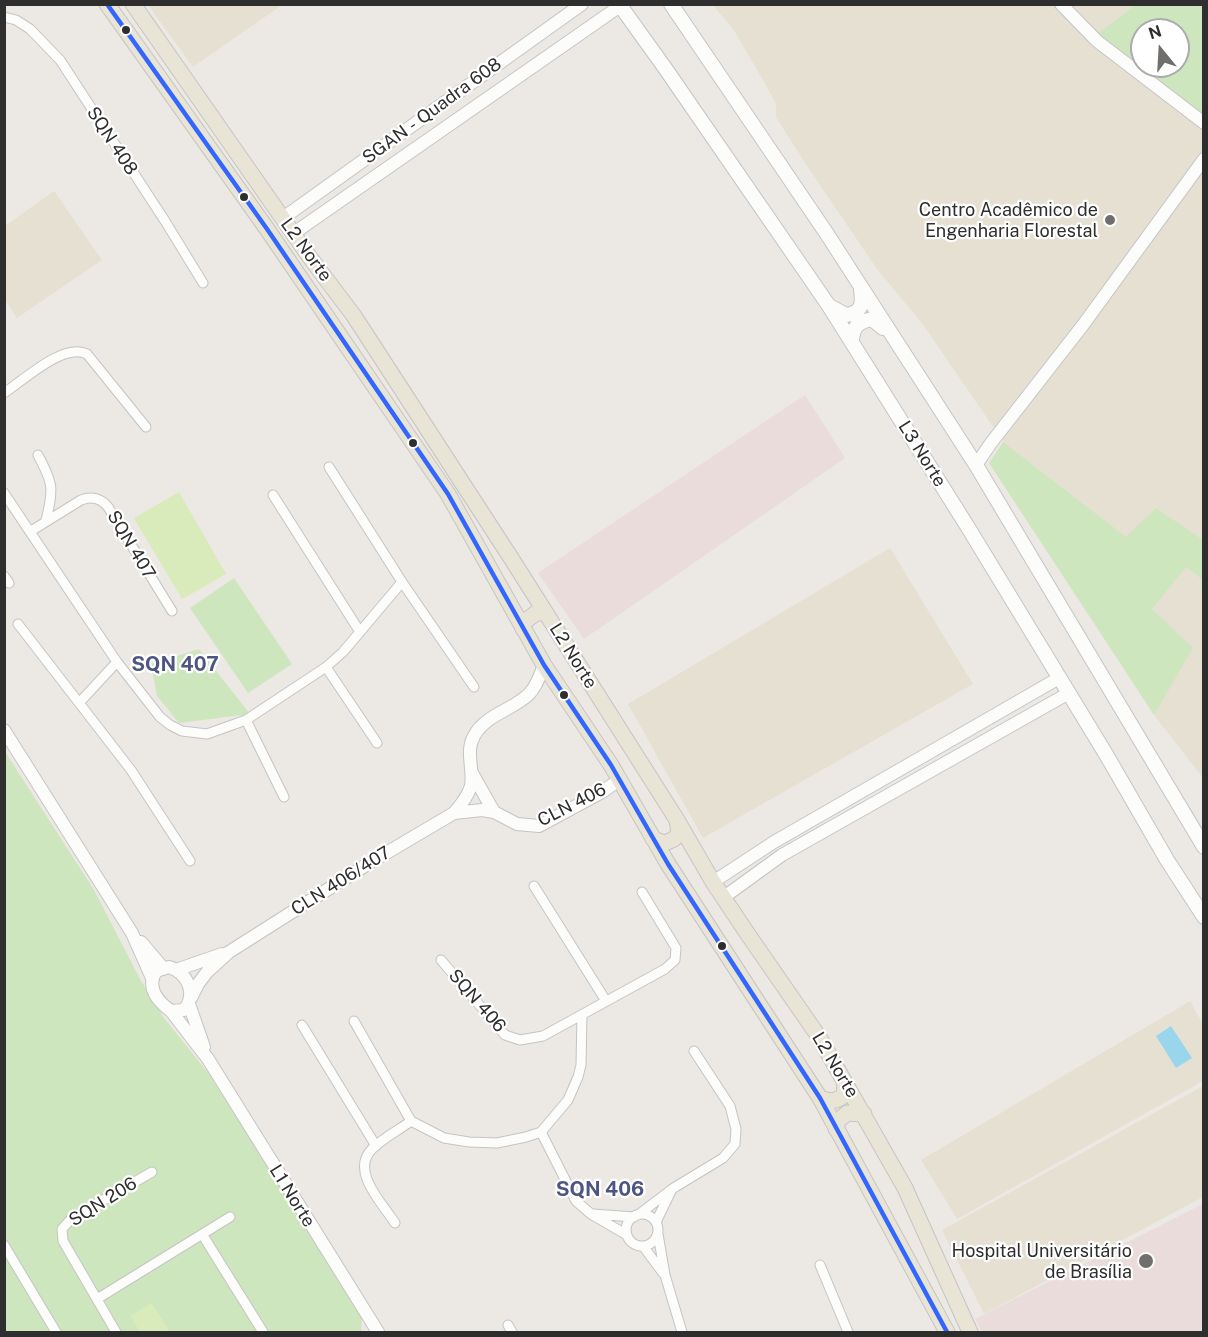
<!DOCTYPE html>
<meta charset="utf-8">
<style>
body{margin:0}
#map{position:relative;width:1208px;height:1337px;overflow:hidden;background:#ece8e4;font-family:"Public Sans",sans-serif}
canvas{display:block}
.frame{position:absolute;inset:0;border:6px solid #2e2e2e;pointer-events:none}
.north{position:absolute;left:1130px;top:18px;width:60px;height:60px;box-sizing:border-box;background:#fff;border:2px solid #ababab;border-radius:50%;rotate:342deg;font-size:16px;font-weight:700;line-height:24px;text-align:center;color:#2e2e2e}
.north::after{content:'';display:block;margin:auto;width:21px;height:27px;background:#706f6e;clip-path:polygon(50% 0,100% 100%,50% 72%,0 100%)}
</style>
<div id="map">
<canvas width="1208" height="1337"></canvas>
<div class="frame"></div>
<div class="north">N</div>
</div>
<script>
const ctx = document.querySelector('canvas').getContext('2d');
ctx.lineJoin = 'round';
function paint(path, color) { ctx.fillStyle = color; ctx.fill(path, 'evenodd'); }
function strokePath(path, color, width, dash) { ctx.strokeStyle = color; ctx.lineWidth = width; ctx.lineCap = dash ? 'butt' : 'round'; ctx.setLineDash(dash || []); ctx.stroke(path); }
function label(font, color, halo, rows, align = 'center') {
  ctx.font = font + ' "Public Sans",sans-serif'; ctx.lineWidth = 4.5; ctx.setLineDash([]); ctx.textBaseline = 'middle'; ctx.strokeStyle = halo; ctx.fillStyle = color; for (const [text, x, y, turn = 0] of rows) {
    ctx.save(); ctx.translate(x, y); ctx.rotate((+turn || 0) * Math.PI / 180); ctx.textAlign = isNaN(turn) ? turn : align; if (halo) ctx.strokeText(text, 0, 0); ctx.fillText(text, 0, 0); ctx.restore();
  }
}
paint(new Path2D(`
 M148,5H282L193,67Z
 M713,5H1203V778L1154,715L1118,657L1009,450L924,326L877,269L803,160L776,117V103L735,32ZM1142,30H1178V66H1142Z
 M54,191L102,260L17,318L5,300V226Z
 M890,548L973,684L703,838L628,704Z
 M1190,1001L1203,1024V1081L957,1219L921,1160Z
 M1203,1086V1197L984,1314L942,1230Z`), '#e6e0d3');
paint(new Path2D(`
 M805,395L845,458L584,639L538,573Z
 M1203,1204V1332H982L975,1319Z`), '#e9dcdb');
paint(new Path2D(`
 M1136,5H1203V119L1097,34ZM1142,30H1178V66H1142Z
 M1003,442L1126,537L1156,508L1203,540V580L1186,567L1152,609L1193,648L1154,715L989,463Z
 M234,578L292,664L248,693L190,608Z
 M199,649L250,714L179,723L157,696L151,664Z
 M4,750L94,890L140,979L164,1018L209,1074L362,1317L361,1332H5Z`), '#cee6be');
paint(new Path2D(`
 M179,492L226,574L182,599L134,518Z
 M152,1303L170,1332H140L130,1316Z`), '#d9eabb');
paint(new Path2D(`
 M1171,1026L1192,1058L1176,1068L1156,1036Z`), '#99d6ec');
const minor = new Path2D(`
 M4,17L16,20L30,29L60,60L165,221L203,283
 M4,393C24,380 64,342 87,354L146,427
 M38,455C53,483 54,489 46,520
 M329,467L402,582L474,687
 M4,493L117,662L160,717L170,725L182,731L207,734L246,720L326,667L343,652L402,582
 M273,495L360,632
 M31,531L81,500C91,496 101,498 108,507L172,611
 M4,576L9,583
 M18,624L131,770L190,861
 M326,667L377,743
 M79,703L117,662
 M246,720L284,797
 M534,886L606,1001
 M441,960L505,1035L520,1040L543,1036L665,969L675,960L676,948L642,892
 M354,1021L411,1121L444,1138L469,1142L497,1143L526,1137L541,1132L568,1100L578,1077L581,1065L582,1015
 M302,1025L376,1146
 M541,1132L576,1201L591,1214L627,1235
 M593,1214L634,1217
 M626 1230a16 16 0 1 1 32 0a16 16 0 1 1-32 0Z
 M638,1215L672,1189L723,1158L735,1144L736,1129L730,1106L694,1051
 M656,1222L671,1191
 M395,1223C382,1203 350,1171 372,1149C383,1138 399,1130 411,1121
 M202,1234L263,1332
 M658,1234L665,1275L682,1332
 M4,1245L56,1332
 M643,1246L663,1273
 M820,1265L848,1332
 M97,1299L230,1217
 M508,1325L512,1332
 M116,1332L63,1241L62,1229L72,1218L152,1172`);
const tertiary = new Path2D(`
 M1061,4L1097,41L1204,123
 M283,218L582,4
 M294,233L620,6
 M976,465L991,443L1083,325L1204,159
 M4,730L132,933L152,978
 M472,773L494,812
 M454,813C461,805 468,796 471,786C474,768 465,752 474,736C486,714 513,710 529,694C537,686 540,675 544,665
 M713,882L774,842L1059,678
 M724,897L782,855L1069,693
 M141,942L163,968
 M169,967C188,973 197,994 184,1010L171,1011C157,1001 146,987 156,971Z
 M176,970L222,954
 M191,998L198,984L207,972L229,952L371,862L454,813L482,810L494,812L517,824L539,826L602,792L619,780
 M189,1004L204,1047
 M171,1011L208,1059L378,1332`);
const secondary = new Path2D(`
 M619,4L665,68L829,306L969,529L1107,756L1167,860L1204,917
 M671,4L827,234L976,465L1204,847
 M831,307L846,315C862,313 863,304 861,290
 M852,343C852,328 857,322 872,319L883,328`);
const primary = new Path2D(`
 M107,4L267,229L448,494L544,665L611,765L668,864L820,1098L947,1332
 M133,4L311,259L354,316L511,558L677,820L713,882L747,933L819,1037L905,1188L970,1332
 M523,629V623L536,613H546
 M653,839L665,843L674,839L679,833L677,820
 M820,1098C830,1102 836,1102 844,1095L845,1083
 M836,1129L838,1121L847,1113L864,1114`);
strokePath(minor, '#c5c4c5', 11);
strokePath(tertiary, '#c5c4c5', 14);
strokePath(secondary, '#c5c4c5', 16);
strokePath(primary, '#c6c5c4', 17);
strokePath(minor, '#fcfcfb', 9);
strokePath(tertiary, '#fcfcfb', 12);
strokePath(secondary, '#fcfcfb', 14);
strokePath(primary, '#e8e4d6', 15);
strokePath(new Path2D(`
 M107,4L267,229L448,494L544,665L611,765L668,864L820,1098L947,1332`), '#36f', 4.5);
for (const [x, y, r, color] of [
 [126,30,5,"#2e2e2e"],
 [244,197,5,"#2e2e2e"],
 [1110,220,6,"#706f6e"],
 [413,443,5,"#2e2e2e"],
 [564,695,5,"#2e2e2e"],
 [722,946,5,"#2e2e2e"],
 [1146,1261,8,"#706f6e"]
]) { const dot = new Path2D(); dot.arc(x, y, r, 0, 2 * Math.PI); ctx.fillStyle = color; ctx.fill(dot); strokePath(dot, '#fff', 2); }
label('18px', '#2e2e2e', '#fff', [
 ["SGAN - Quadra 608",432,111,-36],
 ["SQN 408",112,141,57],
 ["L2 Norte",306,250,54],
 ["L3 Norte",922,454,58],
 ["SQN 407",131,545,59],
 ["L2 Norte",573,656,58],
 ["CLN 406",572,805,-27],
 ["CLN 406/407",341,881,-32],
 ["SQN 406",477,1001,49],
 ["L2 Norte",835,1065,59],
 ["L1 Norte",292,1196,58],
 ["SQN 206",103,1202,-32]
]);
label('18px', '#2e2e2e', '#fff', [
 ["Centro Acadêmico de",1098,210],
 ["Engenharia Florestal",1098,231],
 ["Hospital Universitário",1132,1251],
 ["de Brasília",1132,1272]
], 'right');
label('bold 20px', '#4d5680', '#fff', [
 ["SQN 407",175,665],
 ["SQN 406",600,1190]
]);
</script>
